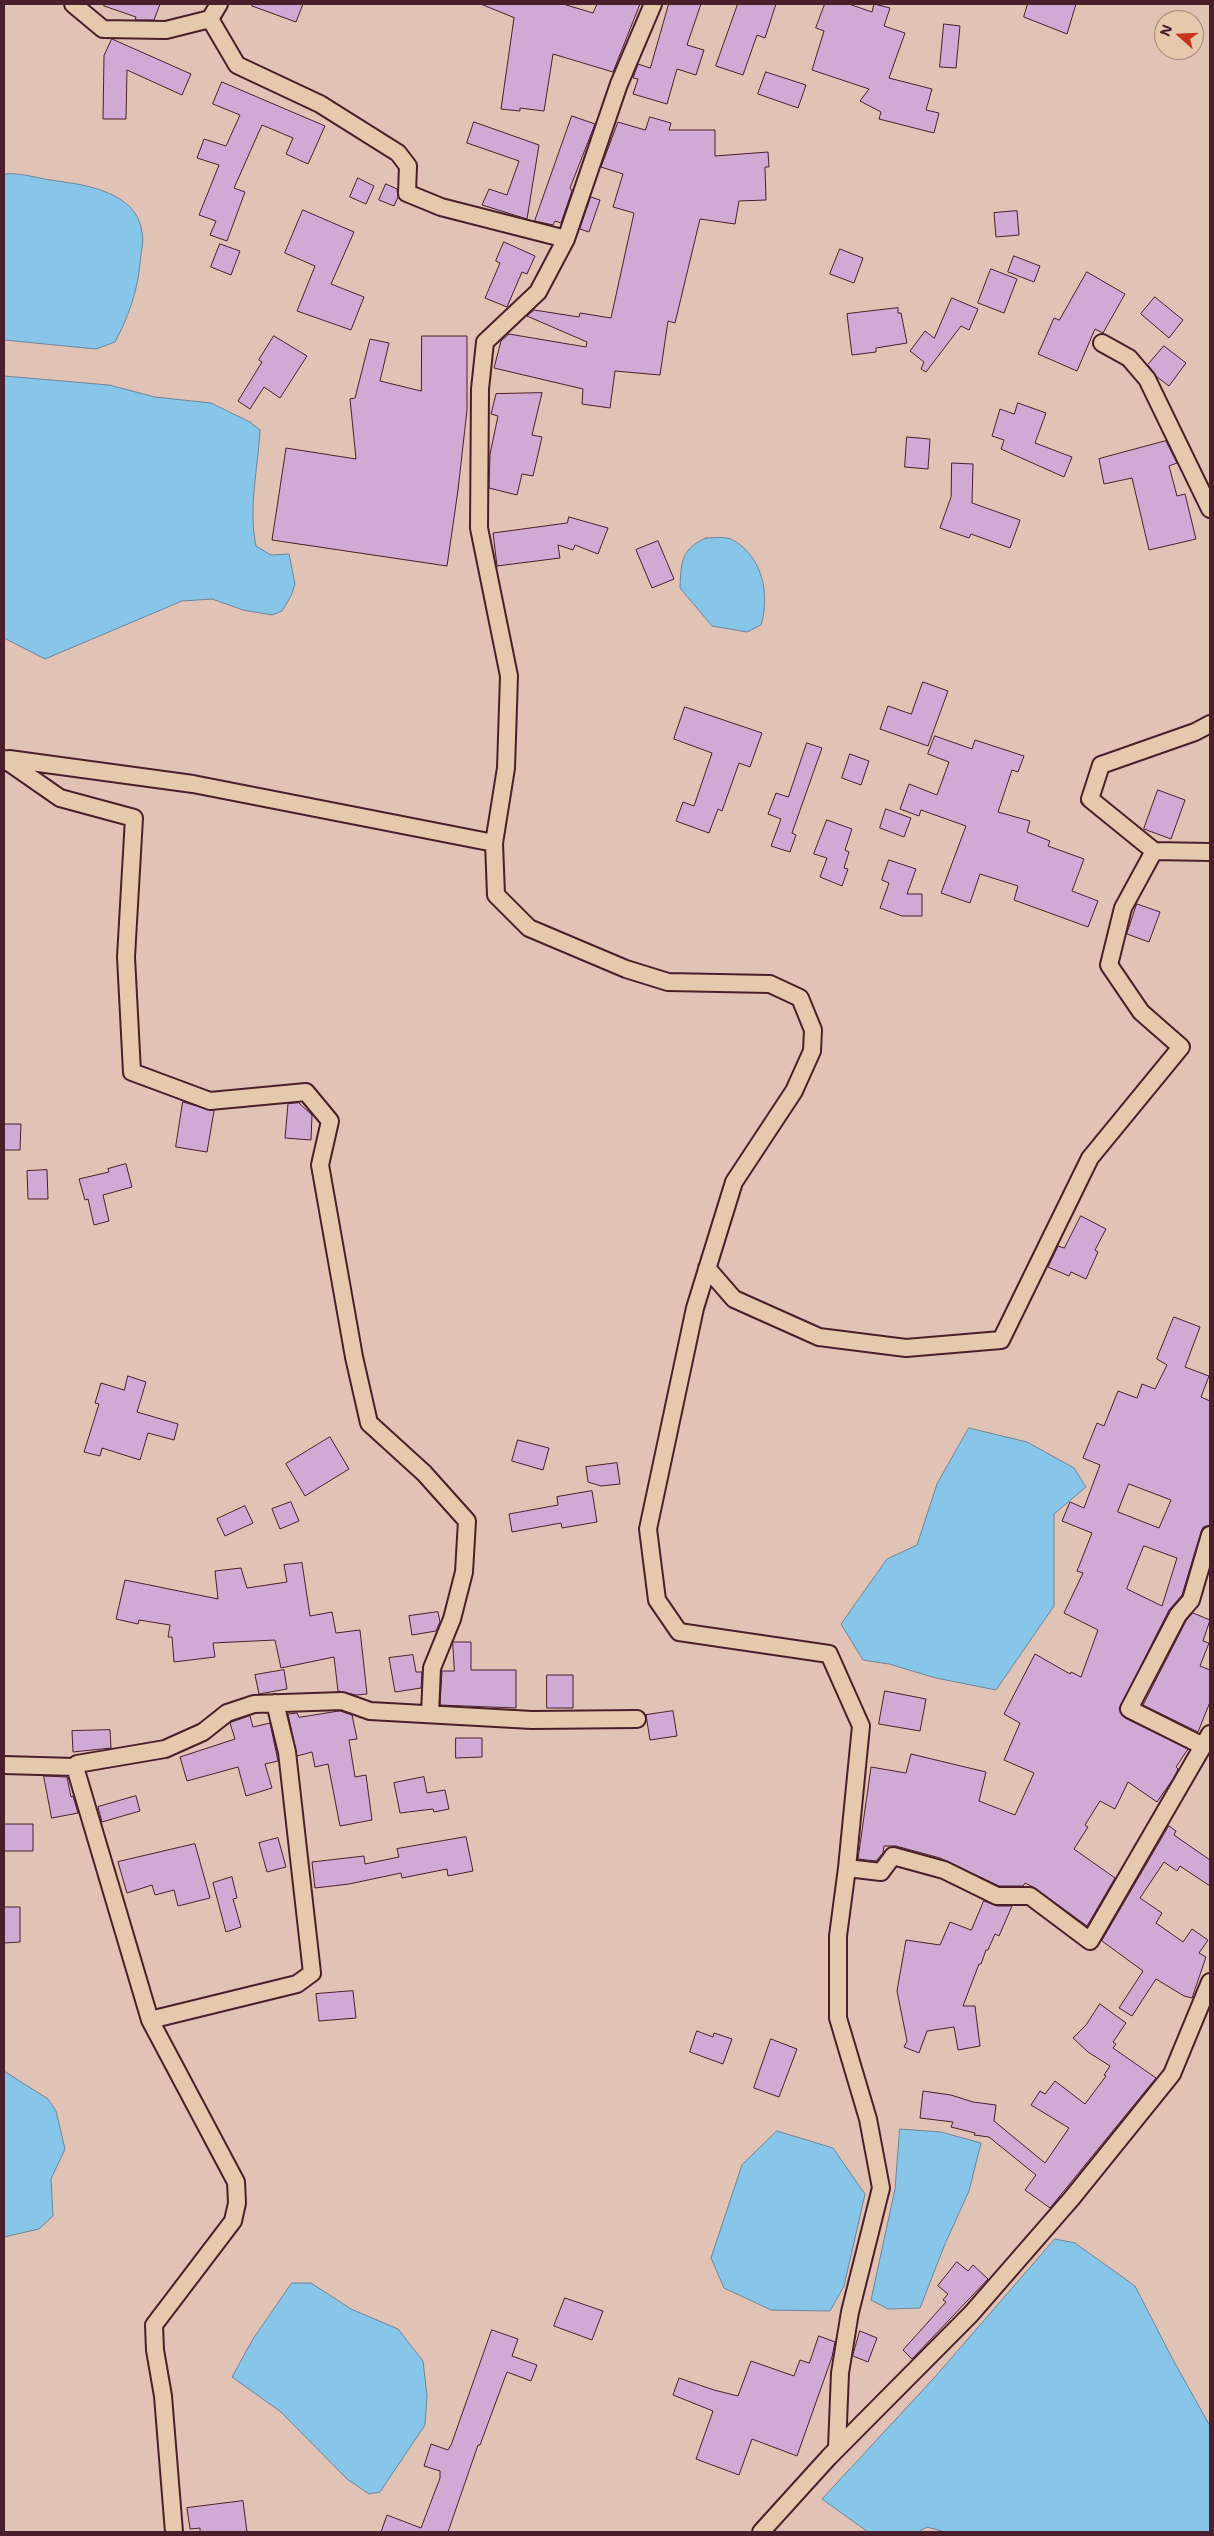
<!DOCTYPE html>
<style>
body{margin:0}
#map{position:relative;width:1214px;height:2536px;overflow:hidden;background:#e0c3b4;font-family:"Shantell Sans",sans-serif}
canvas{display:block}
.frame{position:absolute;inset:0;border:5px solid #4a1f2b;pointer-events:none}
.north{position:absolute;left:1154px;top:10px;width:50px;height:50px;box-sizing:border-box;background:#e5c9ac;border:1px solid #a78578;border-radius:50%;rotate:290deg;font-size:14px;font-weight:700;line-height:20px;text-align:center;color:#4a1f2b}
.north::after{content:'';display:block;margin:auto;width:18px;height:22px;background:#c8321e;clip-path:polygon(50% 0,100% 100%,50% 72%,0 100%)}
</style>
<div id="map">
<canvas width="1214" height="2536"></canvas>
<div class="frame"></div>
<div class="north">N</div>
</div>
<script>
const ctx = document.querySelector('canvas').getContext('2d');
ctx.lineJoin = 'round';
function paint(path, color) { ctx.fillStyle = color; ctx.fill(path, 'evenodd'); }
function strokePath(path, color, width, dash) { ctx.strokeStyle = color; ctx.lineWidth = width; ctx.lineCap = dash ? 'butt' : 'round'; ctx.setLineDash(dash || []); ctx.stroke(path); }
const water = new Path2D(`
 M4,174C20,172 40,179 57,181C88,185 137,193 142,232C144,241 141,253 140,263C138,290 128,318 115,342L96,349L4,340Z
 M4,376L109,385L155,397L211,403L250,422L260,430C258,469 248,508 256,546L271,555L289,554L295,584L291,596L282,611L272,615L243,610L212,599L182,601L45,659L4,638Z
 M706,538C714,538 727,536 733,540C763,557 770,595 761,625L747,632L712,626L680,588C681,562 681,549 706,538Z
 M969,1428L1027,1442L1074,1468L1086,1487L1054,1514V1606L996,1690L936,1678L889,1664L863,1660L841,1624L887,1559L917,1545L937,1484Z
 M4,2071L48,2099L56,2111L65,2149L51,2179L53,2216L39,2229L4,2237Z
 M900,2129L941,2132L981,2143L969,2191L945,2244L920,2308L888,2309L871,2300L895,2189Z
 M777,2131L833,2148L865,2194L844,2286L830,2311L771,2310L724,2288L711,2258L742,2165Z
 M1055,2239L1075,2243L1135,2286L1172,2358L1210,2426V2532H945L927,2527L918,2532H868L822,2499L934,2378Z
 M292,2283H311L351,2309L398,2329L423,2361L427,2396L425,2425L380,2492L369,2494L347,2479L281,2412L232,2377L253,2339Z`);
paint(water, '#87c6e8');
strokePath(water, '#6f839c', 1);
const building = new Path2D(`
 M105,4H160L154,20H135L136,17L104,6Z
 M252,4H303L296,22L252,6Z
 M481,4H563L593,13L597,4H640L613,72L553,54L544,111L520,108V111L501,109L514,18Z
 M669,4H701L687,45L704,50L696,75L677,69L667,104L633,94L638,79L633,78L638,64L650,68Z
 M738,4H776L765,38L757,35L743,75L716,66Z
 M825,4H849L872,12L874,4L890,8L884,26L905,33L889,78L932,89L926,110L939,113L934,133L879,119L881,112L860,101L869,89L812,70L824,31L816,28Z
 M1028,4H1076L1067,34L1024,17Z
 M944,24L960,26L956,68L940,67Z
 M112,39L191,74L182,95L127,70L126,119H103L104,56Z
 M766,72L806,85L798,108L758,94Z
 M222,82L325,126L308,164L286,154L293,138L262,125L234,188L245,192L227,241L210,235L216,221L199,215L219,165L197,158L204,139L226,146L240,115L213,104Z
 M572,116L595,124L570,188L572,191L561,223L555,221L553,225L535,221Z
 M650,117L671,123L669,130H715V156L768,152L769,167H765L766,200L739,201L735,224L700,219L675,323L668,321L660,375L615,371L610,408L582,404L583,389L494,368L501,341L509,334L586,347L587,342L527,316L534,310L579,317L580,313L611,318L634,213L613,207L623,174L601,167L618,122L645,130Z
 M474,122L539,145L527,219L482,205L489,189L507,195L519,161L467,143Z
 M358,178L374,186L366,204L350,197Z
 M386,184L397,189L398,197L394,206L379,200Z
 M591,197L600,200L589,232L580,229Z
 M303,210L354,232L331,284L364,297L351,330L297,311L315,266L285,253Z
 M1017,211L1019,235L996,237L994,213Z
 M504,242L535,256L527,274L522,272L507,307L485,298L500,263L496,261Z
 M220,244L240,251L231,275L211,267Z
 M840,249L863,258L854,283L830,274Z
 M1014,256L1040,266L1034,282L1008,272Z
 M991,269L1017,279L1004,313L978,303Z
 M1087,272L1125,294L1103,333L1095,329L1077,371L1038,354L1054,318L1059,320Z
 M1155,297L1183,320L1169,338L1141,314Z
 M952,298L978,309L969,330L961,326L926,372L921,369L924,362L910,351L925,331L934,338Z
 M898,308V313H901L907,343L876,348V352L852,355L847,314Z
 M274,336L307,356L280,398L264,387L250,409L238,401L262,362L259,360Z
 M422,336H467V410L458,490L447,566L272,540L286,448L356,459L350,399L355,398L370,339L389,343L380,381L421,391Z
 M1164,346L1186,363L1169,386L1157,377L1148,365Z
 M542,393L532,435L542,437L533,476L522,474L517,495L489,488L490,454L498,416L491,414L496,394Z
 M1018,403L1046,413L1035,443L1072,457L1064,477L1001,449L1004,440L992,436L1000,409L1014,414Z
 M907,437L930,439L928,469L905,467Z
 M1166,441L1177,463L1169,466L1177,496L1185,494L1196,539L1149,550L1132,478L1104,484L1099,459Z
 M952,463L973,464L972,503L1020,520L1010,548L971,534L969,538L940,528L951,497Z
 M569,517L608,528L598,554L575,545L573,550L558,545L560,558L497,566L493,533L567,523Z
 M658,541L674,579L652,588L636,550Z
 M923,682L948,691L928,746L880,729L888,706L911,714Z
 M685,707L762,733L750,767L739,763L722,811L718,809L709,833L676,821L683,802L694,806L712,753L674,739Z
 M935,736L972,749L975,740L1024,756L1018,772L1012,770L998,812L1030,821L1027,832L1050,841L1048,846L1084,859L1072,891L1098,901L1088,927L1014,900L1018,886L980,874L970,903L941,893L966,826L921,810L919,816L900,809L909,784L937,795L949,762L928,754Z
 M807,743L822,748L792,833L796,835L790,852L771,846L781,819L768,814L776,793L788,797Z
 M850,754L869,761L861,785L842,778Z
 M1158,790L1185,800L1171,839L1144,829Z
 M886,809L911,818L904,837L880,828Z
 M827,820L852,829L845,850L849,852L844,868L848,869L842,886L820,877L827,858L814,854Z
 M889,860L916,869L907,894H922V916H902L880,908L889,883L882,880Z
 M1137,904L1160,912L1149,942L1127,934Z
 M183,1102L214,1111L207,1152L176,1147Z
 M299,1103L312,1115L311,1140L285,1138L288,1104Z
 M4,1124H21L20,1150H4Z
 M126,1164L132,1187L103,1195L109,1221L94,1225L88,1199L85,1200L79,1179L109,1172L108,1169Z
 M47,1170L48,1199H28L27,1171Z
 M1081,1216L1106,1229L1095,1250L1098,1252L1086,1279L1071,1272L1069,1276L1048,1267L1058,1246L1064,1248Z
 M1174,1317L1200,1327L1185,1367L1209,1376L1201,1397L1210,1401V1525L1203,1527L1201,1532L1182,1595L1169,1610L1119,1709L1125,1718L1188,1749L1176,1767L1178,1769L1173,1779L1157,1802L1128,1782L1115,1809L1100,1801L1085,1825L1088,1827L1074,1849L1115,1878L1087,1926L1035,1888L1025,1883L1023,1886H999L940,1858L896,1846H884L883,1853L876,1861L858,1859L871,1767L906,1773L911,1754L986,1772L979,1801L1015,1815L1034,1773L1004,1760L1020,1723L1004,1714L1035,1654L1070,1674L1071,1672L1081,1677L1098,1630L1064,1613L1083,1573L1077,1571L1092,1533L1062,1521L1070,1502L1084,1508L1100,1465L1083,1458L1097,1423L1104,1426L1118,1391L1137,1398L1142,1384L1155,1389L1167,1365L1157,1359ZM1129,1484L1171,1500L1159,1528L1118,1512ZM1144,1546L1177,1558L1162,1606L1127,1589Z
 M128,1376L146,1382L137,1412L178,1424L174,1440L148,1433L140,1460L102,1448L100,1456L84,1452L99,1404L95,1403L101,1383L124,1390Z
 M330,1437L349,1469L305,1496L286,1464Z
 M518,1440L549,1448L543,1470L512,1461Z
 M617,1463L620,1484L601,1486L588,1482L586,1467Z
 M592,1491L597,1522L562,1528L561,1523L512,1532L509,1514L558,1505L557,1497Z
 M291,1502L299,1521L280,1529L272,1509Z
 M245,1506L253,1523L225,1536L217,1519Z
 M302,1563L310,1616L332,1612L336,1633L360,1630L367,1694L356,1695L338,1691L334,1657L281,1668L275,1640L213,1643L215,1657L174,1662L172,1637H168L170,1625L139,1620L138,1624L116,1619L125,1580L218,1599L215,1571L241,1568L247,1588L287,1582L284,1565Z
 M438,1612L440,1622L436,1631L412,1635L409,1616Z
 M1193,1613L1210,1620L1203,1641L1209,1643L1200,1666L1210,1670V1702L1198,1732L1143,1705L1186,1621Z
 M453,1642H471V1670H516V1708L440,1705L442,1671H454Z
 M413,1655L416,1672H422L421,1688L395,1692L389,1658Z
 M284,1670L287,1689L259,1694L255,1675Z
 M547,1675H573V1708H547Z
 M885,1691L926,1699L920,1731L879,1724Z
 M340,1711L352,1715L357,1739L349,1740L355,1777L366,1775L372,1820L340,1826L328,1764L315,1767L312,1752L297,1756L288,1714L297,1713L299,1717Z
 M673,1711L677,1736L650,1740L646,1715Z
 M250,1716L253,1727L270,1723L278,1761L265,1764L272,1788L246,1796L238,1767L187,1781L180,1757L235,1739L230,1723Z
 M110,1730L111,1748L73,1752L72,1731Z
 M456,1738H482V1757L456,1758Z
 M44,1776L67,1777L71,1797L73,1796L78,1813L52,1818Z
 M424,1777L427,1793L445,1790L449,1809L434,1812L433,1809L400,1813L394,1783Z
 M136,1796L140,1811L102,1822L98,1807Z
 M4,1824H33V1851H4Z
 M1169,1826L1176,1831L1174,1835L1210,1860V1886L1180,1866L1177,1871L1164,1862L1140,1898L1162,1913L1156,1923L1183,1942L1192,1929L1208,1940L1199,1953L1206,1957L1192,1998L1184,1996L1156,1979L1132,2016L1119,2008L1143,1971L1102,1941Z
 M466,1837L473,1871L448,1876L447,1869L402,1878L401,1873L349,1884L315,1888L312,1862L364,1856L365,1864L399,1857L397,1849Z
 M278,1838L286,1867L267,1872L259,1843Z
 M195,1844L210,1898L178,1906L174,1890L155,1895L152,1885L127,1893L118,1862Z
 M232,1877L237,1898L233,1899L241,1927L226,1932L213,1883Z
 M984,1901L997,1906H1012L999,1936L995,1934L988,1950H986L981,1964H979L963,2006H975L980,2046L958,2050L954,2027L927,2031L919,2053L904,2047L907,2041L897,1991L906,1940L940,1945L950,1922L971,1930Z
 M4,1907H20V1942L4,1943Z
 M353,1991L356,2018L319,2021L316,1994Z
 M1100,2004L1126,2023L1113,2042L1116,2044L1113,2048L1156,2078L1050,2208L1025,2190L1036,2175L989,2137L974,2135L975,2133L951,2127L953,2122L920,2118L923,2091L951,2095L973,2102L996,2105L994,2121L1045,2163L1069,2128L1031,2105L1040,2091L1045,2094L1055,2081L1085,2104L1106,2076L1104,2075L1110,2066L1088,2052L1073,2038L1086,2025Z
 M697,2031L713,2037L714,2033L732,2039L723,2064L690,2052Z
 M771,2039L797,2049L779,2097L754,2088Z
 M957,2262L968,2271L973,2265L988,2279L912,2359L903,2350L946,2302L943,2300L948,2294L938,2286Z
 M565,2298L603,2311L592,2340L554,2326Z
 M492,2330L518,2339L512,2356L537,2365L531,2381L507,2372L480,2445H478L448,2532H381L387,2515L421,2528L440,2478V2471L424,2466L431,2444L448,2450L451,2445Z
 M860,2331L877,2338L868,2362L853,2356Z
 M819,2336L835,2342L832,2357L797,2456L752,2439L739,2475L696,2459L713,2411L673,2395L679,2378L714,2390L738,2396L751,2361L794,2376L800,2360L809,2363Z
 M243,2501L247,2532H200V2528L190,2529L187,2508Z`);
paint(building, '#ceaad4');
strokePath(building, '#4a1f2b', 1);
const street = new Path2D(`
 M73,4L103,29L166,30L210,19L237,65L320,104L398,153L408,166L407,193L441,207L566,239
 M653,4L619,84L566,239L538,292L485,342L480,389L479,528L509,676L506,768L494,843L496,895L529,928L626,969L668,982L770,984L800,998L813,1030L812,1051L794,1091L734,1182L695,1308L648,1529L657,1600L679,1632L829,1654L861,1726L847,1868L838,1936V2018L868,2119L881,2188L850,2312L840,2373L837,2448
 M210,19L219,4
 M1102,343L1129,358L1147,379L1210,509
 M4,759L60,798L134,818L126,957L132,1072L210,1101L306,1092L330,1121L320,1165L354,1357L369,1423L424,1473L467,1521L464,1572L452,1619L432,1668L430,1714
 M9,759L193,784L494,843
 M1154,851L1210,852
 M707,1268L734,1299L819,1337L906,1348L1001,1340L1090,1158L1181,1047L1141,1012L1109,965L1123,908L1154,851L1090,799L1101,765L1195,732L1210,724
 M1203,1746L1129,1709L1178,1615L1191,1600L1210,1535
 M4,1765L75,1767L77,1764L165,1749L203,1732L227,1713L254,1704L342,1701L370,1711L532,1720L637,1719
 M75,1767L150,2020L236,2182L237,2203L233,2221L154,2325L155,2350L163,2396L174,2532
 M847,1868L881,1872L893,1856L944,1870L997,1896H1030L1090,1941L1210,1734
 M150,2020L297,1984L312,1973L287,1752L275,1703
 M761,2532L829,2457L971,2314L1072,2198L1172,2074L1210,1982`);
strokePath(street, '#4a1f2b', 20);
strokePath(street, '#e5c9ac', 16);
</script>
